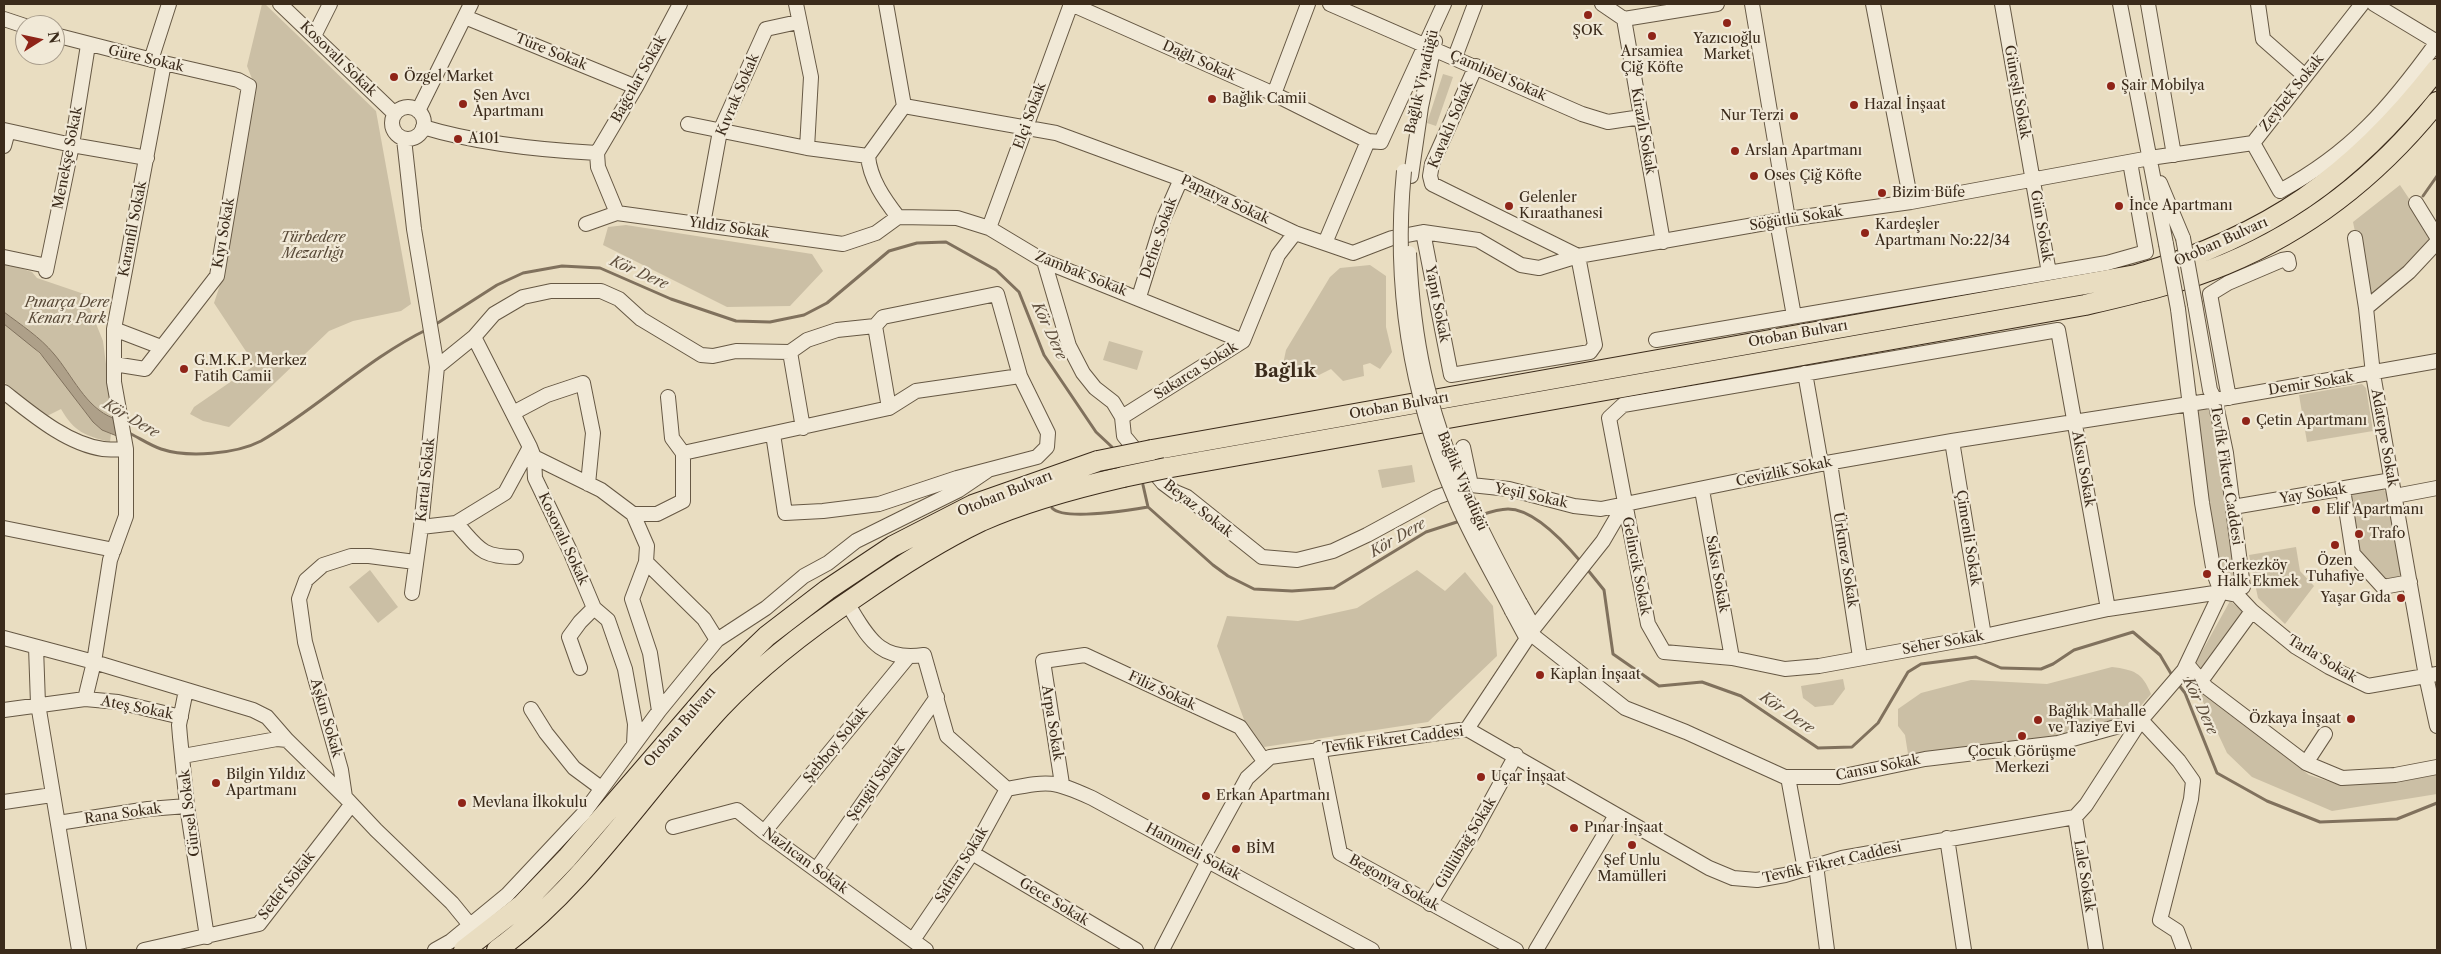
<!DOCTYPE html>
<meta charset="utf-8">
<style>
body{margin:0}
#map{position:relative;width:2441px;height:954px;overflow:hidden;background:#e9ddc1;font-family:"Libre Caslon Text",serif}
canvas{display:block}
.frame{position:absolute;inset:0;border:5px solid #3b2b1b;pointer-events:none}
.north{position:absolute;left:15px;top:15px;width:50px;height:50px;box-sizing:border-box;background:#f1e9d7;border:1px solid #a89d8c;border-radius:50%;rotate:80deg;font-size:14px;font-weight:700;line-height:20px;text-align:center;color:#3b2b1b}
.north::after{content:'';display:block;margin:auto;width:18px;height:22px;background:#8f2418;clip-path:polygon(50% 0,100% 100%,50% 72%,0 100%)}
</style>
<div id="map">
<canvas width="2441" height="954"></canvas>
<div class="frame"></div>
<div class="north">N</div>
</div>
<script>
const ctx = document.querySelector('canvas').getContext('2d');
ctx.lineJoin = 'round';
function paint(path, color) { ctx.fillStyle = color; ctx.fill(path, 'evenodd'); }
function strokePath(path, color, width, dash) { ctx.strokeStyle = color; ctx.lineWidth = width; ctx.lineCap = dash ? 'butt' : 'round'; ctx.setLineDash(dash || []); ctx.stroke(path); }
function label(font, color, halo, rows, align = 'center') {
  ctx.font = font + ' "Libre Caslon Text",serif'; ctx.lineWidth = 4.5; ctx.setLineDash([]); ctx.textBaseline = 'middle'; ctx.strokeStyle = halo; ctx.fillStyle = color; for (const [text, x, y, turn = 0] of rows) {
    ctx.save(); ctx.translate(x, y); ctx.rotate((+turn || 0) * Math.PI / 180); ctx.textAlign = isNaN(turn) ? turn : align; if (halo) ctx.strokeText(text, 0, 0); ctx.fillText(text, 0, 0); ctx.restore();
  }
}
paint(new Path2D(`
 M262,4H265L376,111L411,304L401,311L353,321L329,331L229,427L203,421L190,414L194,407L255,365L214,303L222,279L254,84L247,66Z
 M1443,74L1453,77L1436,126L1427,123Z
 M2400,185L2436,239L2369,300L2353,222Z
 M626,225L812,254L823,271L790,306L727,307L603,245L608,227Z
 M4,263L32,272L37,278L84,294L103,341L113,418C86,408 72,375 54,354C40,337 21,325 4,312Z
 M1370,265L1386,276V327L1392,352L1380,369L1370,363L1363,365L1364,376L1343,381L1331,369L1319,375L1280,379L1286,350L1330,277L1340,268Z
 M4,324C25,337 44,357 60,377C75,396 88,423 111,434L110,442C86,436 74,432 61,409L45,417L4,382Z
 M1109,341L1143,351L1137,370L1103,360Z
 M2362,384L2366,388L2373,431L2307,442L2299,395Z
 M2210,407L2221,459L2236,576L2233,581C2227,583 2224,582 2220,578L2212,534L2196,408Z
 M1412,465L1415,482L1382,488L1378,470Z
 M2382,488L2390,496L2401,563L2400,576L2384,579L2358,553L2347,501L2354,492Z
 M2296,547L2300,571L2314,586L2285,624L2258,598L2249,555Z
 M370,570L398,607L378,623L349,587Z
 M1417,570L1445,591L1465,572L1493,606L1497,656L1428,722L1264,747L1246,725L1217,646L1227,616L1298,621L1357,608Z
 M2230,601L2245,613L2201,672L2195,664Z
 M2112,667C2134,670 2142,672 2151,694L2133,715L2058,737L1908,754L1905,735L1898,726V709L1921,693L1971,680L2047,684Z
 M1843,679L1845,689L1833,705L1815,707L1803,698L1801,686Z
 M2198,691L2309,775L2340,785L2401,781L2437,775V794L2332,811L2252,777L2227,753Z`), '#cbbfa5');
const water = new Path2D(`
 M4,312C21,325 40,337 54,354C72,375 86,408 113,418L117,436L102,430L93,422L40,353L4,324Z`);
paint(water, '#aea089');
strokePath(water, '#80715d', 1);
strokePath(new Path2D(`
 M2423,196L2437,176
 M433,326L497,285L523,273L562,266L600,268L671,299L736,321L770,322L804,315L827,303L889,251L917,243L946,242L996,270L1019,292L1044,355L1096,432L1112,447
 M127,432C138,437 149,445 161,449C188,458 236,454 261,441C318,408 368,358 428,329
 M1143,485L1148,507L1213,565L1228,576L1254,589L1292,591L1334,588L1426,532L1460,521
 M1052,508C1064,521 1130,510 1148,507
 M1478,516C1487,513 1498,509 1508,509C1534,509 1565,543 1581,562
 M1587,569L1604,590L1613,654L1659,686L1702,682L1741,696L1818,748L1852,747L1878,723L1908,672L1921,664L1976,657L2001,668L2041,669L2053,664L2074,650L2133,632L2160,655L2173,677
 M2178,684L2185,693L2217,773L2267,801L2320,822L2397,819L2437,803`), '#80715d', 3);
const minor = new Path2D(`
 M280,4L395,114
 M796,4L811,77L807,148
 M1071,4L1274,94L1368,141L1381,142L1444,4
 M1330,4L1582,114L1608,122L1641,117
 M1602,4L1624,19L1717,4
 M1752,4L1788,219
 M1873,4L1911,202
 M2002,4L2049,273
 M2120,4L2166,244
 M2148,4L2174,155
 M2258,4L2263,39L2305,76
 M2374,4L2437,42
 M465,17L636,87
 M4,19L25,26
 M1624,19L1663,242
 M55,35L164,63L238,80L249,86L217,276L145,369L114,364V329L164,63
 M314,36L330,4
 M1455,57L1475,4
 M151,60L169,4
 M1476,66L1432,164L1430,176L1432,184L1578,256L1788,219L1911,202L2150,158L2253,143L2362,4
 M1274,94L1308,4
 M904,106L1056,133L1181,179L1295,233L1353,253L1392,238L1423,232L1478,240L1521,265L1539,268L1578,256L1595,345L1590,352L1451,375L1423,232
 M392 123a16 16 0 1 1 32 0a16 16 0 1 1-32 0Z
 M418,111L471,4
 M688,124L807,148L868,156
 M423,127C479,144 539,150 597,153
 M4,130L72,145L147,158
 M404,139L414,229L437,367L421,527L412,593
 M2253,143L2280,191C2352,152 2390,107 2437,42
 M4,146L8,131
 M597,153L598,167L617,213L843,244L876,233L898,217
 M597,153L636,87L680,4
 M868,156C870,179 884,199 898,217L957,218L989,228L1044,261L1243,341
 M868,156L904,106L886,4
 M1411,176L1421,107L1435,41
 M2160,183L2183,238
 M2416,203L2437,237
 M1777,221L1794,316
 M586,224L617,213
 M703,224L720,131L766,29L798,22
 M989,228L1071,4
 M2355,238L2366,308L2373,374L2426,676L2437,726
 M1325,243L1368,141
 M4,257L47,266
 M1044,261L1069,346L1083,373L1095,388L1113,402L1122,417L1124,436L1163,483L1175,492L1187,497L1262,557L1297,560L1333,551L1367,535L1437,497L1471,485L1509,489L1574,506L1601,509L1821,464L1952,441L2215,400L2437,361
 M46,271L72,145L88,45
 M1139,297L1163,220L1181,179
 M2366,308L2409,272L2437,242
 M2178,309L2202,503L2214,573L2221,592
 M114,329L161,347
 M474,337L530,447L534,457L535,478L570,551L594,608L608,620L625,669L635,724L634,744
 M1656,340L2107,263L2146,252L2130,162
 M790,352L803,428
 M437,367L474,337L494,314L523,297L551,291H601L619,299L641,319L701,355L713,356L736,351L790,352L807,340L837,330L875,326
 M1805,373L1821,464
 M4,392C32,414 67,444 103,449C110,450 119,449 126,449
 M2229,398L2210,294L2228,283L2282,260L2288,259L2289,264
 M513,413L547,395L583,383L593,433L588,484
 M1122,417L1243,341L1278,255L1295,233
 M773,434L785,513L823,511L879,504L957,478L1037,457L1047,447L1048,433L1020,376L997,294L883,317L875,326L889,408
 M1952,441L1984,636
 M1463,447L1471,485
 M683,453L889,408L916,391L1020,376
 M534,457L601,490L633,514L647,546L646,562L704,619L717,640
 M1830,463L1860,657
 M2343,489L2353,554L2383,587L2410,582
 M1702,490L1732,658
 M2395,496L2437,488
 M2233,507L2392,480
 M633,514H657L683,501V453L672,438L668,397
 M456,523C479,548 480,557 516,557
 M421,527L456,523L505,493L530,447
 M4,528L114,550
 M415,562L369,556H351L323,565L306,580L299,599L305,642L341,770L345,797L376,830L452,903L470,925
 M646,562L632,599L650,653L659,711
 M2222,592L2237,595L2252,611L2296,647L2329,667L2368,686L2437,674
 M1520,603L1534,628
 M2108,609L2058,330L1623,405L1609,418L1648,624L1664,652L1732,658L1785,669L1819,666L1984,636L2108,609L2221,592L2243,587L2226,453L2215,400L2210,390L2195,304
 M852,611C871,643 884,661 924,655L947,736L1007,789
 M1512,611L1527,639
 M1531,634L1625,708L1686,732L1785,777H1839L1925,759L2058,743L2141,720
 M4,638L94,662L253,710L267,717L287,740
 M36,647L38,704L79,950
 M2187,664L2206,687L2306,763L2342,778L2395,775L2437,767
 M580,668L569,637L580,622L594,608
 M2201,681L2252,611
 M186,690L179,725L180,737L187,806L207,937
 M85,699L94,662L110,560L126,516V449L114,382V364
 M531,709L546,733L574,768L601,788
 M4,710L85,699L118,702L181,717
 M2141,720L2179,761L2193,781L2191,799L2160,920L2177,931L2184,950
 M1467,729L1534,628L1603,541L1624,505
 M1319,748L1340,853L1516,950
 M183,756L277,739L287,740L345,797
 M2306,763L2325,734
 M1788,777L1805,870
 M1062,784L1043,661L1085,655L1240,727L1264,761
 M1007,789C1050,781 1052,780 1092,798L1372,950
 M4,802L52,795
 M58,823L148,809L187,806
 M673,827L737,810L764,832L926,950
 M764,832L908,657
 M1947,838L1964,950
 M972,853L1136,950
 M1203,858L1247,778L1270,757L1467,729L1709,868L1733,878L1757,880L1785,875L1842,858L2075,817
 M1816,865L1827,950
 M816,870L937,697
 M1430,904L1474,832L1516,755
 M913,940L972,853L1007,789
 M144,950L259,924L351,805
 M435,950L451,941L507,895L583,814L659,711L717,640L766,608L804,576L828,563L856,541L959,490L987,471
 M1162,950L1208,861
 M1536,950L1616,815
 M2096,950L2075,817L2086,805L2141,720L2184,670L2221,592`);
const highway = new Path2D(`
 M1152,450L2136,275C2268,236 2353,177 2437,69
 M1166,468L2085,305C2132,294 2181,283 2226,264C2310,229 2381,172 2437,102
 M464,950L522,905L567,858L719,682L767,636L827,590L893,546L973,505L1098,461
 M497,950C586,885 646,788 720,708C761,665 808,629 857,596C897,568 937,542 981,521C1026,501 1075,488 1123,477`);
strokePath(minor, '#665844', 16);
strokePath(highway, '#3b2b1b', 22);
strokePath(minor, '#f1e9d7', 14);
strokePath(highway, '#e9ddc1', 20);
const minorBridge = new Path2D(`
 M1404,171C1393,284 1409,391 1454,496C1470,536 1493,573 1512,611
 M2183,238L2195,304
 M2166,244L2178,309
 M1409,253C1411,293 1415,333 1424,373C1442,455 1480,530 1520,603`);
const highwayBridge = new Path2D(`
 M1098,461L1152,450
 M1123,477L1166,468`);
strokePath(minorBridge, '#665844', 16, []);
strokePath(highwayBridge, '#3b2b1b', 22, []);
strokePath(minorBridge, '#f1e9d7', 14);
strokePath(highwayBridge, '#e9ddc1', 20);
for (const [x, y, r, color] of [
 [1588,15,5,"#8f2418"],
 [1727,23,5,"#8f2418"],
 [1652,36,5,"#8f2418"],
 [394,77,5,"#8f2418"],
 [2111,86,5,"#8f2418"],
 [1212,99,5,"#8f2418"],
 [463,104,5,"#8f2418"],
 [1854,105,5,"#8f2418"],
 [1794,116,5,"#8f2418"],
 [458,139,5,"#8f2418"],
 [1735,151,5,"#8f2418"],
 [1754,176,5,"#8f2418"],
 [1882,193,5,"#8f2418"],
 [1509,206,5,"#8f2418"],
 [2119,206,5,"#8f2418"],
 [1865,233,5,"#8f2418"],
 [184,369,5,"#8f2418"],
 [2246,421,5,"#8f2418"],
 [2316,510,5,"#8f2418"],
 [2359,534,5,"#8f2418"],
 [2335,545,5,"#8f2418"],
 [2207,574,5,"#8f2418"],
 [2401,598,5,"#8f2418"],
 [1540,675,5,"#8f2418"],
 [2351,719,5,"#8f2418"],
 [2038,720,5,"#8f2418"],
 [2022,736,5,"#8f2418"],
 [1481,777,5,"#8f2418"],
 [216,783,5,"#8f2418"],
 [1206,796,5,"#8f2418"],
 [462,803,5,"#8f2418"],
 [1574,828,5,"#8f2418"],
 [1632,845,5,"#8f2418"],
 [1236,849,5,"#8f2418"]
]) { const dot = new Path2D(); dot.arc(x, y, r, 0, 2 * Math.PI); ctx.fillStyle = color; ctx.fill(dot); strokePath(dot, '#f1e9d7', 2); }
label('14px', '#3b2b1b', '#f1e9d7', [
 ["ŞOK",1588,31,"center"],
 ["Yazıcıoğlu",1727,39,"center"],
 ["Market",1727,55,"center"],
 ["Arsamiea",1652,52,"center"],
 ["Çiğ Köfte",1652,68,"center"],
 ["Özgel Market",404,77],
 ["Şair Mobilya",2121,86],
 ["Şen Avcı",473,96],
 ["Apartmanı",473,112],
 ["Bağlık Camii",1222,99],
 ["Hazal İnşaat",1864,105],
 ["Nur Terzi",1784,116,"right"],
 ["A101",468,139],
 ["Arslan Apartmanı",1745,151],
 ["Oses Çiğ Köfte",1764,176],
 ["Bizim Büfe",1892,193],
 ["Gelenler",1519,198],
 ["Kıraathanesi",1519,214],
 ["İnce Apartmanı",2129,206],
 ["Kardeşler",1875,225],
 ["Apartmanı No:22/34",1875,241],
 ["G.M.K.P. Merkez",194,361],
 ["Fatih Camii",194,377],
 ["Çetin Apartmanı",2256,421],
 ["Elif Apartmanı",2326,510],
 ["Trafo",2369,534],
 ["Özen",2335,561,"center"],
 ["Tuhafiye",2335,577,"center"],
 ["Çerkezköy",2217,566],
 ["Halk Ekmek",2217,582],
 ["Yaşar Gıda",2391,598,"right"],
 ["Kaplan İnşaat",1550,675],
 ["Bağlık Mahalle",2048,712],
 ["ve Taziye Evi",2048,728],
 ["Özkaya İnşaat",2341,719,"right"],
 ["Çocuk Görüşme",2022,752,"center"],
 ["Merkezi",2022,768,"center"],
 ["Bilgin Yıldız",226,775],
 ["Apartmanı",226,791],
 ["Uçar İnşaat",1491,777],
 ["Erkan Apartmanı",1216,796],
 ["Mevlana İlkokulu",472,803],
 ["Pınar İnşaat",1584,828],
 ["BİM",1246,849],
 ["Şef Unlu",1632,861,"center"],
 ["Mamülleri",1632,877,"center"]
], 'left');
label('14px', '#3b2b1b', '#f1e9d7', [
 ["Türe Sokak",551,52,22],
 ["Güre Sokak",146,59,13],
 ["Kosovalı Sokak",338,59,44],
 ["Dağlı Sokak",1199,61,24],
 ["Çamlıbel Sokak",1498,76,24],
 ["Bağcılar Sokak",639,79,-61],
 ["Bağlık Viyadüğü",1422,82,-77],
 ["Güneşli Sokak",2017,92,80],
 ["Zeybek Sokak",2292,93,-52],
 ["Kıvrak Sokak",738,95,-67],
 ["Elçi Sokak",1030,116,-70],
 ["Kavaklı Sokak",1451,125,-67],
 ["Kirazlı Sokak",1643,131,80],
 ["Menekşe Sokak",68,158,-79],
 ["Papatya Sokak",1225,200,25],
 ["Söğütlü Sokak",1796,219,-9],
 ["Gün Sokak",2041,226,80],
 ["Yıldız Sokak",729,228,8],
 ["Karanfil Sokak",133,229,-79],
 ["Kıyı Sokak",224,233,-80],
 ["Defne Sokak",1159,238,-71],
 ["Otoban Bulvarı",2221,242,-24],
 ["Zambak Sokak",1081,274,22],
 ["Yapıt Sokak",1437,304,79],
 ["Otoban Bulvarı",1798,334,-10],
 ["Sakarca Sokak",1196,371,-32],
 ["Demir Sokak",2311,384,-9],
 ["Otoban Bulvarı",1399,406,-10],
 ["Adatepe Sokak",2384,438,80],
 ["Aksu Sokak",2083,469,80],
 ["Cevizlik Sokak",1784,472,-12],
 ["Tevfik Fikret Caddesi",2226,475,81],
 ["Kartal Sokak",426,480,-84],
 ["Bağlık Viyadüğü",1462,481,67],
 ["Otoban Bulvarı",1005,494,-22],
 ["Yay Sokak",2313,494,-9],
 ["Yeşil Sokak",1531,496,12],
 ["Beyaz Sokak",1198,509,38],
 ["Çimenli Sokak",1968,538,81],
 ["Kosovalı Sokak",563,539,65],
 ["Ürkmez Sokak",1845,560,81],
 ["Gelincik Sokak",1636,566,79],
 ["Saksı Sokak",1717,574,80],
 ["Seher Sokak",1943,643,-10],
 ["Tarla Sokak",2322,659,31],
 ["Filiz Sokak",1162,691,25],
 ["Ateş Sokak",137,708,11],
 ["Aşkın Sokak",326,718,74],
 ["Arpa Sokak",1052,723,81],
 ["Otoban Bulvarı",680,727,-49],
 ["Tevfik Fikret Caddesi",1393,740,-7],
 ["Şebboy Sokak",836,745,-51],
 ["Cansu Sokak",1878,768,-11],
 ["Şengül Sokak",876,783,-55],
 ["Gürsel Sokak",190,813,-97],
 ["Rana Sokak",123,814,-8],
 ["Güllübağ Sokak",1466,843,-59],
 ["Hanımeli Sokak",1193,852,28],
 ["Nazlıcan Sokak",805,861,36],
 ["Tevfik Fikret Caddesi",1832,863,-13],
 ["Safran Sokak",962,865,-58],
 ["Lale Sokak",2084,876,81],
 ["Begonya Sokak",1394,883,29],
 ["Sedef Sokak",287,886,-52],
 ["Gece Sokak",1054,902,31]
]);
label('italic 14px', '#584937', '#f1e9d7', [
 ["Türbedere",313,238],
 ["Mezarlığı",313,254],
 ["Pınarça Dere",67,303],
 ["Kenarı Park",67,319]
]);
label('italic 15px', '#5e4e3c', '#f1e9d7', [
 ["Kör Dere",639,273,24],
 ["Kör Dere",1049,331,65],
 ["Kör Dere",131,419,30],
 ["Kör Dere",1398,538,-30],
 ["Kör Dere",2200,706,65],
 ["Kör Dere",1787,713,34]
]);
label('bold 19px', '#3b2b1b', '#f1e9d7', [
 ["Bağlık",1285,372]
]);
</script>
